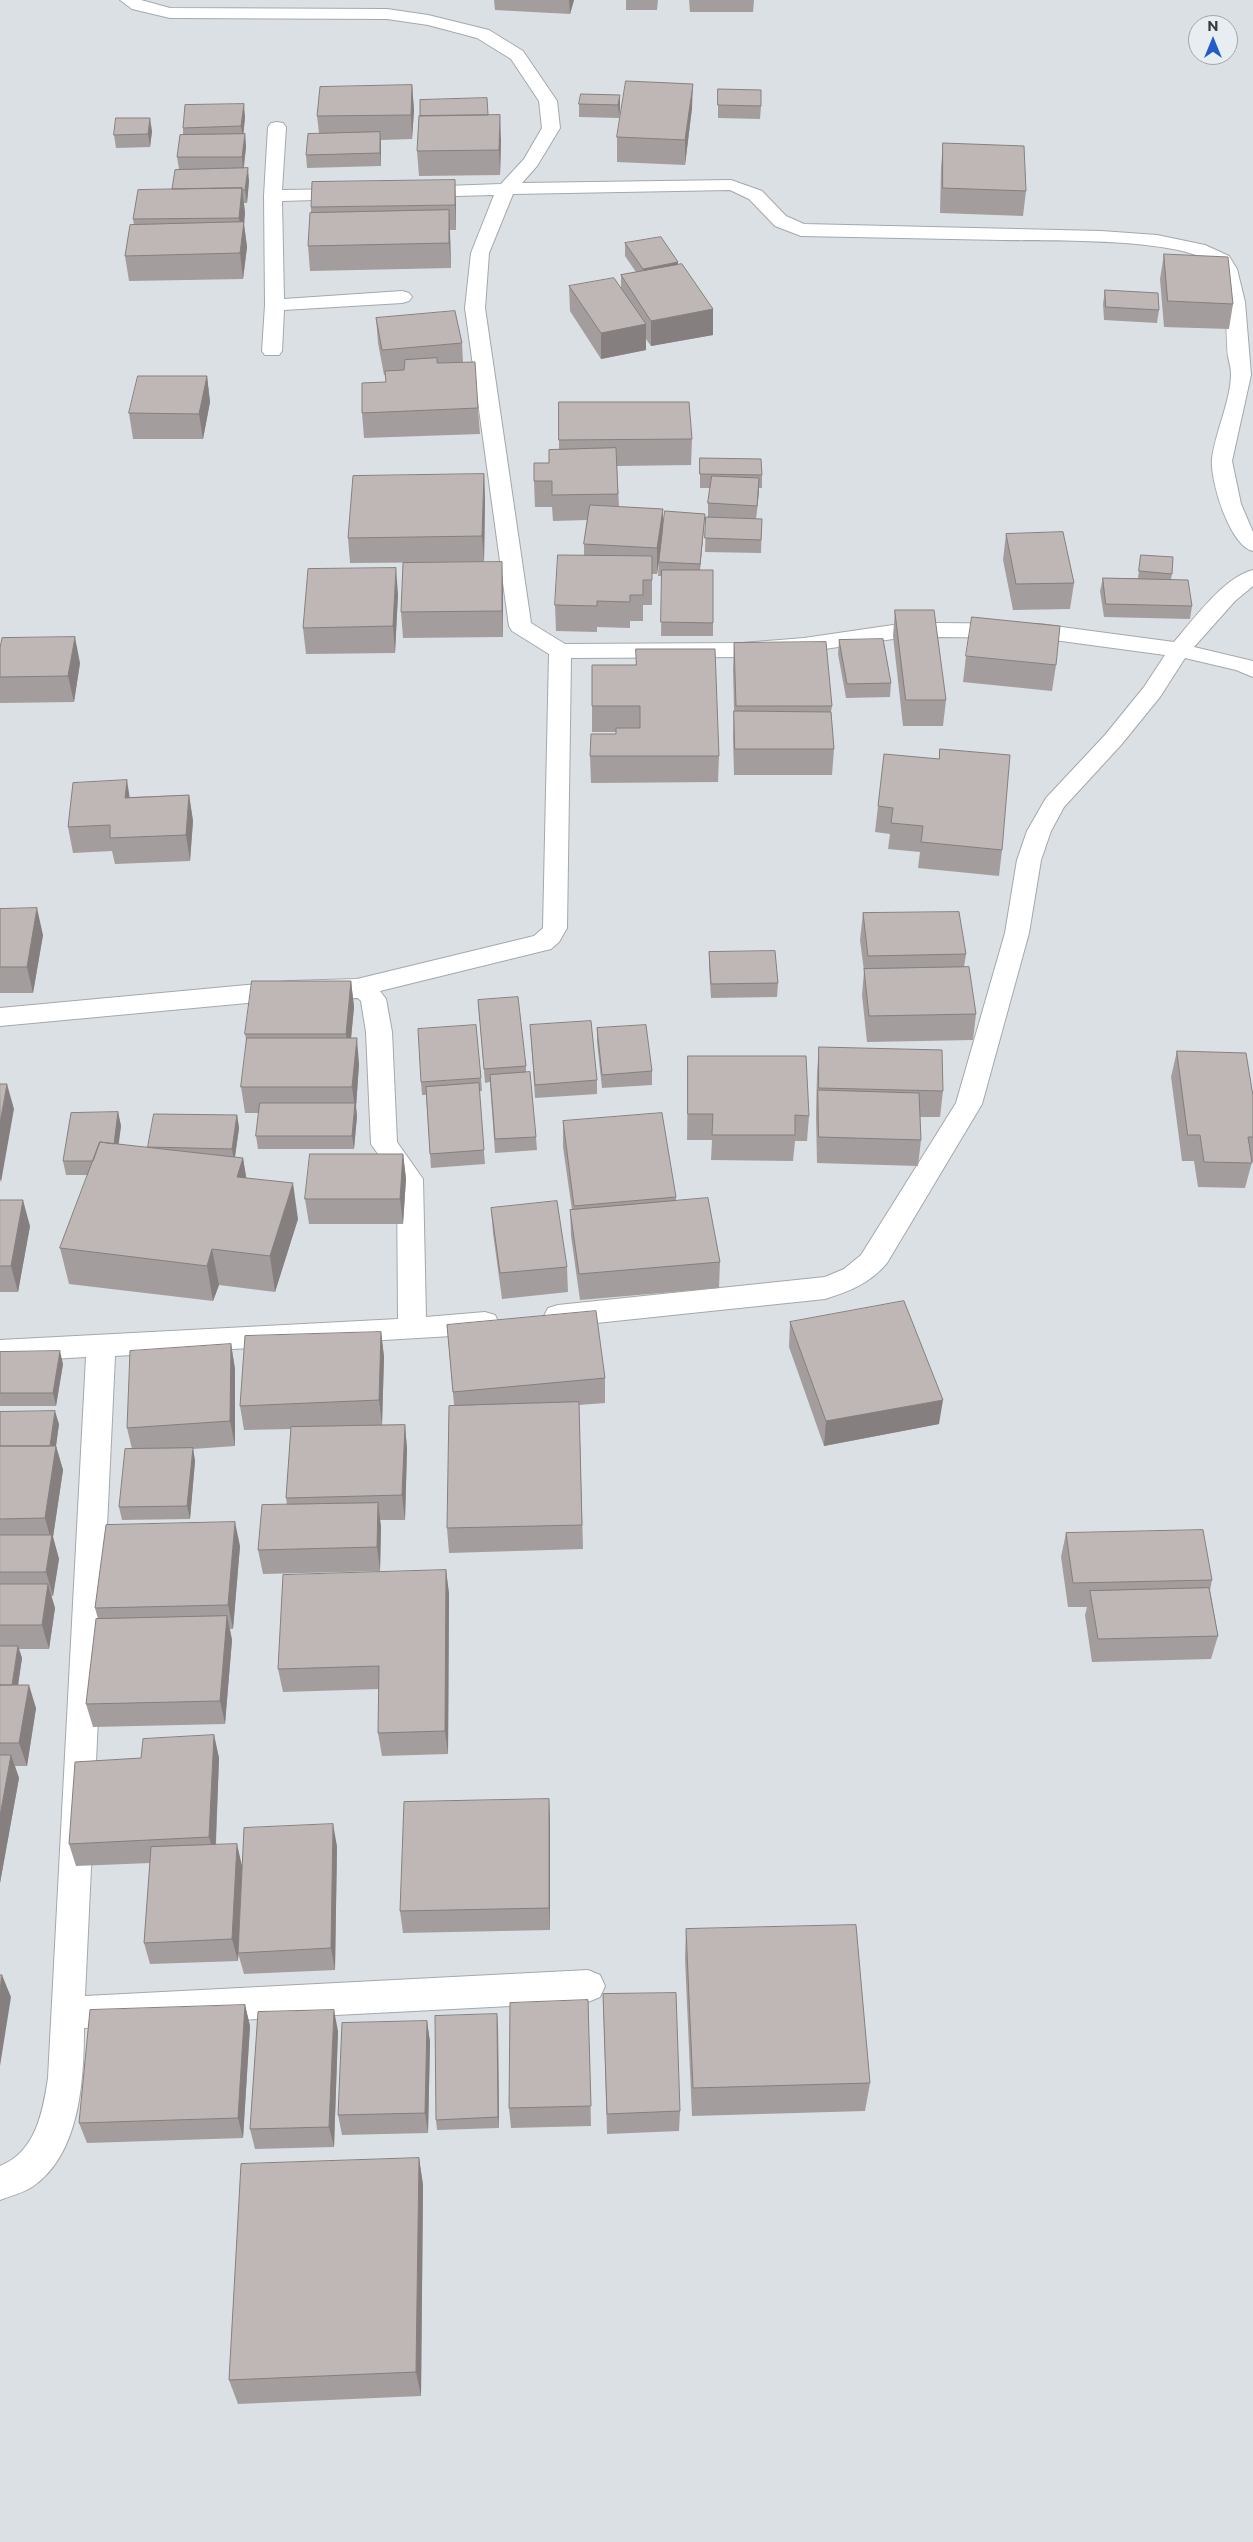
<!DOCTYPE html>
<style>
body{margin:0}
#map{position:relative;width:1253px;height:2542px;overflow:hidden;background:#dbe0e4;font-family:Montserrat,sans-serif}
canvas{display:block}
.north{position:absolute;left:1188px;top:15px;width:50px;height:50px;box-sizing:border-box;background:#e8edf1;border:1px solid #a2a6a9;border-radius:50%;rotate:0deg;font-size:14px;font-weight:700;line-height:20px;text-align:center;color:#393b3d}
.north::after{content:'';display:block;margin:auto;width:18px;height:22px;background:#215cc9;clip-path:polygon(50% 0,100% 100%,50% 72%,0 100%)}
</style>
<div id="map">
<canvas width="1253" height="2542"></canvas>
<div class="north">N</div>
</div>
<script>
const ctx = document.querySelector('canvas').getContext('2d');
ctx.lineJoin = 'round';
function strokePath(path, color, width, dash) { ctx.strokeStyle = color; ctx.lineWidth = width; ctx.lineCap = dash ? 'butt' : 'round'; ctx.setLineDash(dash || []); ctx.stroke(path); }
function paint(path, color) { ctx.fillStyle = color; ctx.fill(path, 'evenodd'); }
const minor = new Path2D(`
 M120,0H141L170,8L387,9L428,15L489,30L523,51L557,101L560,128L537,166L522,183L731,180L762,191L786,216L804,224L1101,231L1157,235L1205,245L1229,256L1237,269L1245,302L1251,375L1232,461L1241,504L1253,532V551C1230,546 1210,481 1212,459C1215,433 1231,400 1231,374C1231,368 1229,362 1228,356C1226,339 1227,273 1214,264C1179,237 1049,241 1002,240C935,239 868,237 801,236L775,226L749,199L730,190L513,194L489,253L485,308L531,623L565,644L742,643L804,638L893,625L938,623L1039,624L1174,642C1193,620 1224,577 1253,570V586L1235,601L1194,647L1253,661V677L1236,670L1185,658L1160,697L1121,745L1064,807L1051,831L1041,860L1029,933L982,1104L887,1263C869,1284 850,1291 825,1299L558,1327L548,1324L544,1316L548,1308L558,1305L825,1277L844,1269L861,1255L956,1103L1005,933L1017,860L1027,831L1046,798L1105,735L1144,687L1165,655L1039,638L938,637L893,639L804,652L742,657L571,658L567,928L559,942L551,949L380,991L386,999L392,1032L397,1142L423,1179L426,1317L485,1312L495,1315L499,1323L495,1331L485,1334L115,1356L85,1996L588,1970L600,1975L605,1986L600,1997L588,2002L84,2028C84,2080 80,2155 32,2187C23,2193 10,2196 0,2200V2166C36,2152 43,2111 48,2078L86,1357L0,1362V1340L398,1319L397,1181L371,1144L366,1032L361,1001L358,998L290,999L0,1026V1008L290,981L357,979L534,936L543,928L549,654L512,631L509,626L465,308L471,253L494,195L417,197L411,196L408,192L411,188L417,187L501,184L524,159L542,128L539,101L511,59L477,38L428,25L387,19L170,18L132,9Z
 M277,122L283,123L286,127L282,190L349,189L355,190L358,194L355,198L349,199L282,201L284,299L402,291L409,293L412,297L409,301L402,303L284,310L282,351L279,355H265L262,351L265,305L264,196L268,127L271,123Z`);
strokePath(minor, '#a4a8ac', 2);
paint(minor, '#fff');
paint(new Path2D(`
 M494,0H574L570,14L495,10Z
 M626,0H658L657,10H626Z
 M689,0H754L753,12H690Z
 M412,85L414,110L412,139L381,140V166L307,168L306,155L319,133L317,116Z
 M718,89L761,106L760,119L718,118Z
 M620,95V108L619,118L579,117V104Z
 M692,108L685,165L617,162V137Z
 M488,115L501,140L500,175L419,176L417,151Z
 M245,117L243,134H245L246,147L244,168L249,181L247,203H244L245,213L244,224L247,247L243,279L129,281L125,256L134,225L133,219L172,189L179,169L177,157L183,135V128Z
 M152,131L150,147L116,148L114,135Z
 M943,143L1026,191L1023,216L940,213L941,168Z
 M456,205V230H450L451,268L310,271L308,246L311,213V207Z
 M625,243L678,262V265L713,309V335L651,346L646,339V350L601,359L570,311L569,286L621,287V275L636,272L625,256Z
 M1164,254L1233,304L1229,329L1164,327L1160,279Z
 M1105,290L1159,310L1157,323L1104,320L1103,304Z
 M376,318L462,343L463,362L478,408L480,434L364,438L362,413L386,382L385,375H384L378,343Z
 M207,376L210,402L203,439H133L129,413Z
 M559,402L692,439L691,465L617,466L619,507L663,509V530L704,527L700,570L713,623V636H661L662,576H658L659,561L657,574H652V605H643V621H630V628L597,627V632L556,631L555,605L584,555V544L587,520L553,521L552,507H535L534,481L559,449Z
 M700,458L762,475V488H759L756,519H762L761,553L705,552L706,517H708V503L710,488H700Z
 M484,474L485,500L484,562L350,563L348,538Z
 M1006,534L1074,583L1070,609L1013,610L1003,560Z
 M1141,555L1172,574L1171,579L1192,606L1190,619L1104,617L1100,591L1103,578H1138Z
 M503,588V637L403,638L401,612Z
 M398,594L395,653L306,654L303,628Z
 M895,610L946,700L943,726H903L893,636Z
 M839,640L891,683L890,697L846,698L838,654Z
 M734,643L832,706L831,712L834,749L832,775H734L733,737L734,711L733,669Z
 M966,656L1056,665L1052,691L963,682Z
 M80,663L74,702L0,703V677Z
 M592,665L719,756L718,782L591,783L590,756L616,734V732H592Z
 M940,749L1002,850L999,876L918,868L920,852L888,849L890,834L875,832L878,806L939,759Z
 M189,795L193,821L190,861L115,864L112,851L73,853L68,827L130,797Z
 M0,909L43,935L33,993H0Z
 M863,913L966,954L964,967L976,1014L973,1040L867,1042L862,995L864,971L860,940Z
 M709,952L778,983L777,997L711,998L709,966Z
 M351,981L354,1007L351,1038L359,1064L356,1107L357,1116L354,1149H258L256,1136L259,1113H245L241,1087L247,1045L245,1034Z
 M478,1000L526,1066V1072L536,1137L537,1150L495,1153L490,1082L485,1083Z
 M530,1025L597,1080V1094L535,1098Z
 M597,1028L652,1071V1085L602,1088L597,1042Z
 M819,1047L943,1091L940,1117H920L921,1140L918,1166L817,1163L816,1116L817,1072Z
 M1177,1051L1253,1096V1162H1252L1245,1188L1198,1187L1194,1161H1182L1171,1077Z
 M688,1056L809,1116L807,1141H795L793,1161L711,1160L712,1140H687Z
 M481,1078L482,1091H479L485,1164L431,1168L426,1095H422L421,1082Z
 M118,1112L121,1126L118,1144L148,1148L237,1115L239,1128L235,1158H243L246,1178L298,1219L275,1292L219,1285L213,1301L69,1284L60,1248L88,1175H66L63,1161Z
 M563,1121L676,1197V1201L720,1262L719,1288L580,1300L571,1236L570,1210H572L563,1147Z
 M403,1154L406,1179L403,1224H309L305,1199Z
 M0,1200L30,1226L18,1292H0Z
 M491,1208L567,1267L568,1292L502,1299L493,1233Z
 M790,1322L939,1424L824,1446L789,1347Z
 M447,1325L605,1378V1403L579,1405L583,1549L449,1553L447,1528L454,1405Z
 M381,1332L384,1357L382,1425H405L407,1449L405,1520H380L381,1527L380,1571L263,1574L258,1550L287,1505L286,1498L291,1429L244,1430L240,1406Z
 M231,1344L235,1369V1446L193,1449L195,1461L190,1519L122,1520L119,1507L132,1449L127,1428Z
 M0,1352L63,1364L56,1406H0Z
 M0,1412L59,1424L56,1446L63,1470L53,1537L59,1559L53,1596H51L55,1608L49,1649H19L22,1658L18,1685L36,1708L27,1766H15L19,1778L0,1883Z
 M1066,1533L1212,1580L1210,1590L1218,1636L1211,1659L1092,1662L1085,1615L1087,1607H1068L1061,1557Z
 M240,1546L233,1629H230L232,1640L225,1724L93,1727L86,1704L98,1619L95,1608Z
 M446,1570L449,1594L448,1754L382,1756L378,1733L379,1689L283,1692L278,1669Z
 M214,1735L219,1758L216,1845L242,1865L337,1846L335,1970L244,1974L238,1953L241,1889L238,1961L150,1964L144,1943L150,1863L76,1866L69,1844L141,1758Z
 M549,1799L550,1822V1930L403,1933L400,1911Z
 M686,1929L870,2083L865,2111L692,2116L685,1959Z
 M603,1994L680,2111L679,2131L607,2134Z
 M588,2000L591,2126L511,2128L509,2108Z
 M245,2005L250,2026L243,2138L87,2143L79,2123Z
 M427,2021L430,2042L428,2133L342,2135L338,2115Z
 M498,2025L499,2128L437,2130L436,2120Z
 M338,2031L334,2147L255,2149L250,2129Z
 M419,2158L423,2185L421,2396L238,2404L229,2380Z`), '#a39d9d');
paint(new Path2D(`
 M569,0H574L570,14Z
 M693,84L692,108L685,165V140Z
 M412,85L414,110L412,139L411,115Z
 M620,95V108L619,118L618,105Z
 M244,104L245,117L243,139L241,126Z
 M500,115L501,140L500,175L499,150Z
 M150,118L152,131L150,147L148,134Z
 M380,132L381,145V166L380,153Z
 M245,134L246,147L243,170L242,157Z
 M248,168L249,181L247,203L245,190Z
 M455,180L456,205V230L455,205Z
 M242,188L245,213L244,224L247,247L243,279L240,253L242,241L239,218Z
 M449,210L450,235L451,268L449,243Z
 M678,262V275L643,282V269Z
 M713,309V335L651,346V321Z
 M646,324V350L601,359V333Z
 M207,376L210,402L203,439L199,414Z
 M484,474L485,500L484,562L482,536Z
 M759,478V492L756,519L757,506Z
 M663,509V535L657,574V548Z
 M705,514L704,527L699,578L700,564Z
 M502,562L503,588V637L502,611Z
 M396,568L398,594L395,653L393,626Z
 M75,637L80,663L74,702L68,676Z
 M127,780L131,806L125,798Z
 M189,795L193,821L190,861L186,835Z
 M37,908L43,935L33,993L27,967Z
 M351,981L354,1007L349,1060L346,1034Z
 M357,1038L359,1064L356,1107L357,1116L354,1149L352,1136L355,1109L352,1087Z
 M7,1084L14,1109L1,1182L0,1179V1123Z
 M118,1112L121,1126L115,1174L112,1161Z
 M237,1115L239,1128L234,1162L232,1149Z
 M403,1154L406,1179L403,1224L400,1199Z
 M243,1158L249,1194L237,1177Z
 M293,1183L298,1219L275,1292L270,1256Z
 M23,1200L30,1226L18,1292L11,1266Z
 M212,1249L219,1285L213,1301L207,1266Z
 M381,1332L384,1357L382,1425L379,1400Z
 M231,1344L235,1369V1446L230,1421Z
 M60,1351L63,1364L56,1406L53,1393Z
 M943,1400L939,1424L824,1446L826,1421Z
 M55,1411L59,1424L54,1460L50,1447Z
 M405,1425L407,1449L405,1520L402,1495Z
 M56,1446L63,1470L53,1537L59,1559L53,1596L46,1572L51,1540L45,1518Z
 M193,1448L195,1461L190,1519L187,1506Z
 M378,1503L381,1527L380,1571L377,1547Z
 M235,1522L240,1546L233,1629L228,1605Z
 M446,1570L449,1594L448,1754L445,1731Z
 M48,1584L55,1608L49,1649L42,1625Z
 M227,1616L232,1640L225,1724L220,1701Z
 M18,1646L22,1658L16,1699L12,1687Z
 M29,1685L36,1708L27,1766L19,1743Z
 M214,1735L219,1758L215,1859L209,1837Z
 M11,1755L19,1778L0,1883V1816Z
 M549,1799L550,1822V1930L549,1908Z
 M333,1824L337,1846L335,1970L331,1948Z
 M237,1844L242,1866L238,1961L232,1939Z
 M2,1975L11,1997L0,2066V1990Z
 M245,2005L250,2026L243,2138L238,2118Z
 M334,2010L338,2031L334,2147L329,2127Z
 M497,2014L498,2025L499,2128L498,2117Z
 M427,2021L430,2042L428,2133L425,2113Z
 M419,2158L423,2185L421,2396L416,2372Z`), '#85807f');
const building = new Path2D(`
 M626,81L693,84L685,140L617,137Z
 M412,85L411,115L317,116L320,87Z
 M718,89L761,90V106L718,105Z
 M581,94L620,95L618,105L579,104Z
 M487,98L488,115L420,116V100Z
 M244,104L241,126L183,128L185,105Z
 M500,115L499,150L417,151L419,116Z
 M116,118H150L148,134L114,135Z
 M380,132V153L306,155L308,134Z
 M245,134L242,157H177L180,135Z
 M943,143L1024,146L1026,191L943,188Z
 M248,168L245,190H242V188L172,189L175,170Z
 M455,180V205L311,207L312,182Z
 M242,188L239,218L133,219L138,190Z
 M449,210V243L308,246L310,213Z
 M244,222L240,253L125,256L130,225Z
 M661,237L678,262L643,269L625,243Z
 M1164,254L1228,257L1233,304L1168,301Z
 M682,264L713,309L651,321L621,275Z
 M614,278L646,324L601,333L569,286Z
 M1105,290L1158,293L1159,310L1106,307Z
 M455,311L462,343L382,350L376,318Z
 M437,358V363L475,362L478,408L362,413V383L386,382L385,371L404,370L405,360Z
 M138,376H207L199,414L129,413Z
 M559,402H689L692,439L559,440Z
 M616,448L618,494L552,495V481H534V463H549V450Z
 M700,458L761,459L762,475L700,474Z
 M484,474L482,536L348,538L353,476Z
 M712,476L759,478L757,506L708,503Z
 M590,505L663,509L657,548L584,544Z
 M665,511L705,514L700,564L659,562Z
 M706,517L762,519L761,540L705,538Z
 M1063,532L1074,583L1016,584L1006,534Z
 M558,555L652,556V580H643V595H630V602L597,601V606L555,605Z
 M1141,555L1173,557L1172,574L1139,571Z
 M502,562V611L401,612L403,563Z
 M396,568L393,626L303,628L308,569Z
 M662,570H713V623L661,622Z
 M1103,578L1188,580L1192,606L1106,604Z
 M895,610H934L946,700H906Z
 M972,617L1060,626L1056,665L966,656Z
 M75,637L68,676L0,677V648L2,638Z
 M883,639L891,683L847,684L839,640Z
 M826,642L832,706H736L734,643Z
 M636,649H715L719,756H590L591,734H616V728H640V706H592V665H636Z
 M734,711L831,712L834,749H735Z
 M940,749L1010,755L1002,850L921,842L923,826L891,823L893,808L878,806L884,754L939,759Z
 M127,780L125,798L189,795L186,835L110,838V825L68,827L73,783Z
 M37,908L27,967H0V909Z
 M959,912L966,954L868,956L863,913Z
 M775,951L778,983L711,984L709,952Z
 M969,967L976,1014L869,1016L864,969Z
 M252,981H351L346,1034H245Z
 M518,997L526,1066L484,1069L478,1000Z
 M591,1021L597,1080L535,1085L530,1025Z
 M476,1025L481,1078L421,1082L418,1029Z
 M646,1025L652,1071L602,1075L597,1028Z
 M247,1038H357L352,1087H241Z
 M819,1047L942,1050L943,1091L819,1088Z
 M1177,1051L1246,1053L1253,1096V1137H1248L1252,1163L1204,1162L1200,1135H1188Z
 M688,1056H806L809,1116L795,1115V1135H712L713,1114H688Z
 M530,1072L536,1137L495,1139L490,1075Z
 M479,1083L484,1150L430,1154L426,1087Z
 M0,1084H7L0,1123Z
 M818,1090L919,1093L921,1140L819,1137Z
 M260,1103H355L352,1136H256Z
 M118,1112L114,1144L100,1142L93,1161H63L71,1113Z
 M662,1113L676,1197L574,1206L563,1121Z
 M154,1114L237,1115L232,1149L148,1147Z
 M100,1142L243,1158L237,1177L293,1183L270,1256L212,1249L207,1266L60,1248Z
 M310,1154H403L400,1199H305Z
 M708,1198L720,1262L579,1274L570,1210Z
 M0,1200H23L11,1266H0Z
 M557,1201L567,1267L500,1273L491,1208Z
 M904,1301L943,1400L826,1421L790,1322Z
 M596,1311L605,1378L453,1392L447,1325Z
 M381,1332L379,1400L240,1406L245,1336Z
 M231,1344L230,1421L127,1428L130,1351Z
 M60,1351L53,1393H0V1352Z
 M579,1402L582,1525L447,1528L449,1406Z
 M55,1411L50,1446H0V1412Z
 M405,1425L402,1495L286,1498L291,1427Z
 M0,1446H56L45,1518L0,1519Z
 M193,1448L187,1506L119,1507L125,1449Z
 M378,1503L377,1547L258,1550L262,1505Z
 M235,1522L228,1605L95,1608L106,1525Z
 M1203,1530L1212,1580L1073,1583L1066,1533Z
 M0,1535H52L46,1572H0Z
 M446,1570L445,1731L378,1733L379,1666L278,1669L283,1575Z
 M0,1584H48L42,1625H0Z
 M1209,1588L1218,1636L1098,1639L1090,1591Z
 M227,1616L220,1701L86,1704L96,1619Z
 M0,1646H18L12,1685H0Z
 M0,1685H29L19,1743H0Z
 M214,1735L209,1837L69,1844L75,1762L141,1758L143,1739Z
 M0,1755H11L0,1816Z
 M549,1799V1908L400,1911L404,1802Z
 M333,1824L331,1948L238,1953L244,1828Z
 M237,1844L232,1939L144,1943L151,1847Z
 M856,1925L870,2083L693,2088L686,1929Z
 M0,1975H2L0,1990Z
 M676,1993L680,2111L607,2114L603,1994Z
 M588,2000L591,2106L509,2108L510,2003Z
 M245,2005L238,2118L79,2123L90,2010Z
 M334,2010L329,2127L250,2129L258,2012Z
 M497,2014L498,2117L436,2120L435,2016Z
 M427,2021L425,2113L338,2115L342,2023Z
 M419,2158L416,2372L229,2380L241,2164Z`);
paint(building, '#beb7b6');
strokePath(building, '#85807f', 1);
</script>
